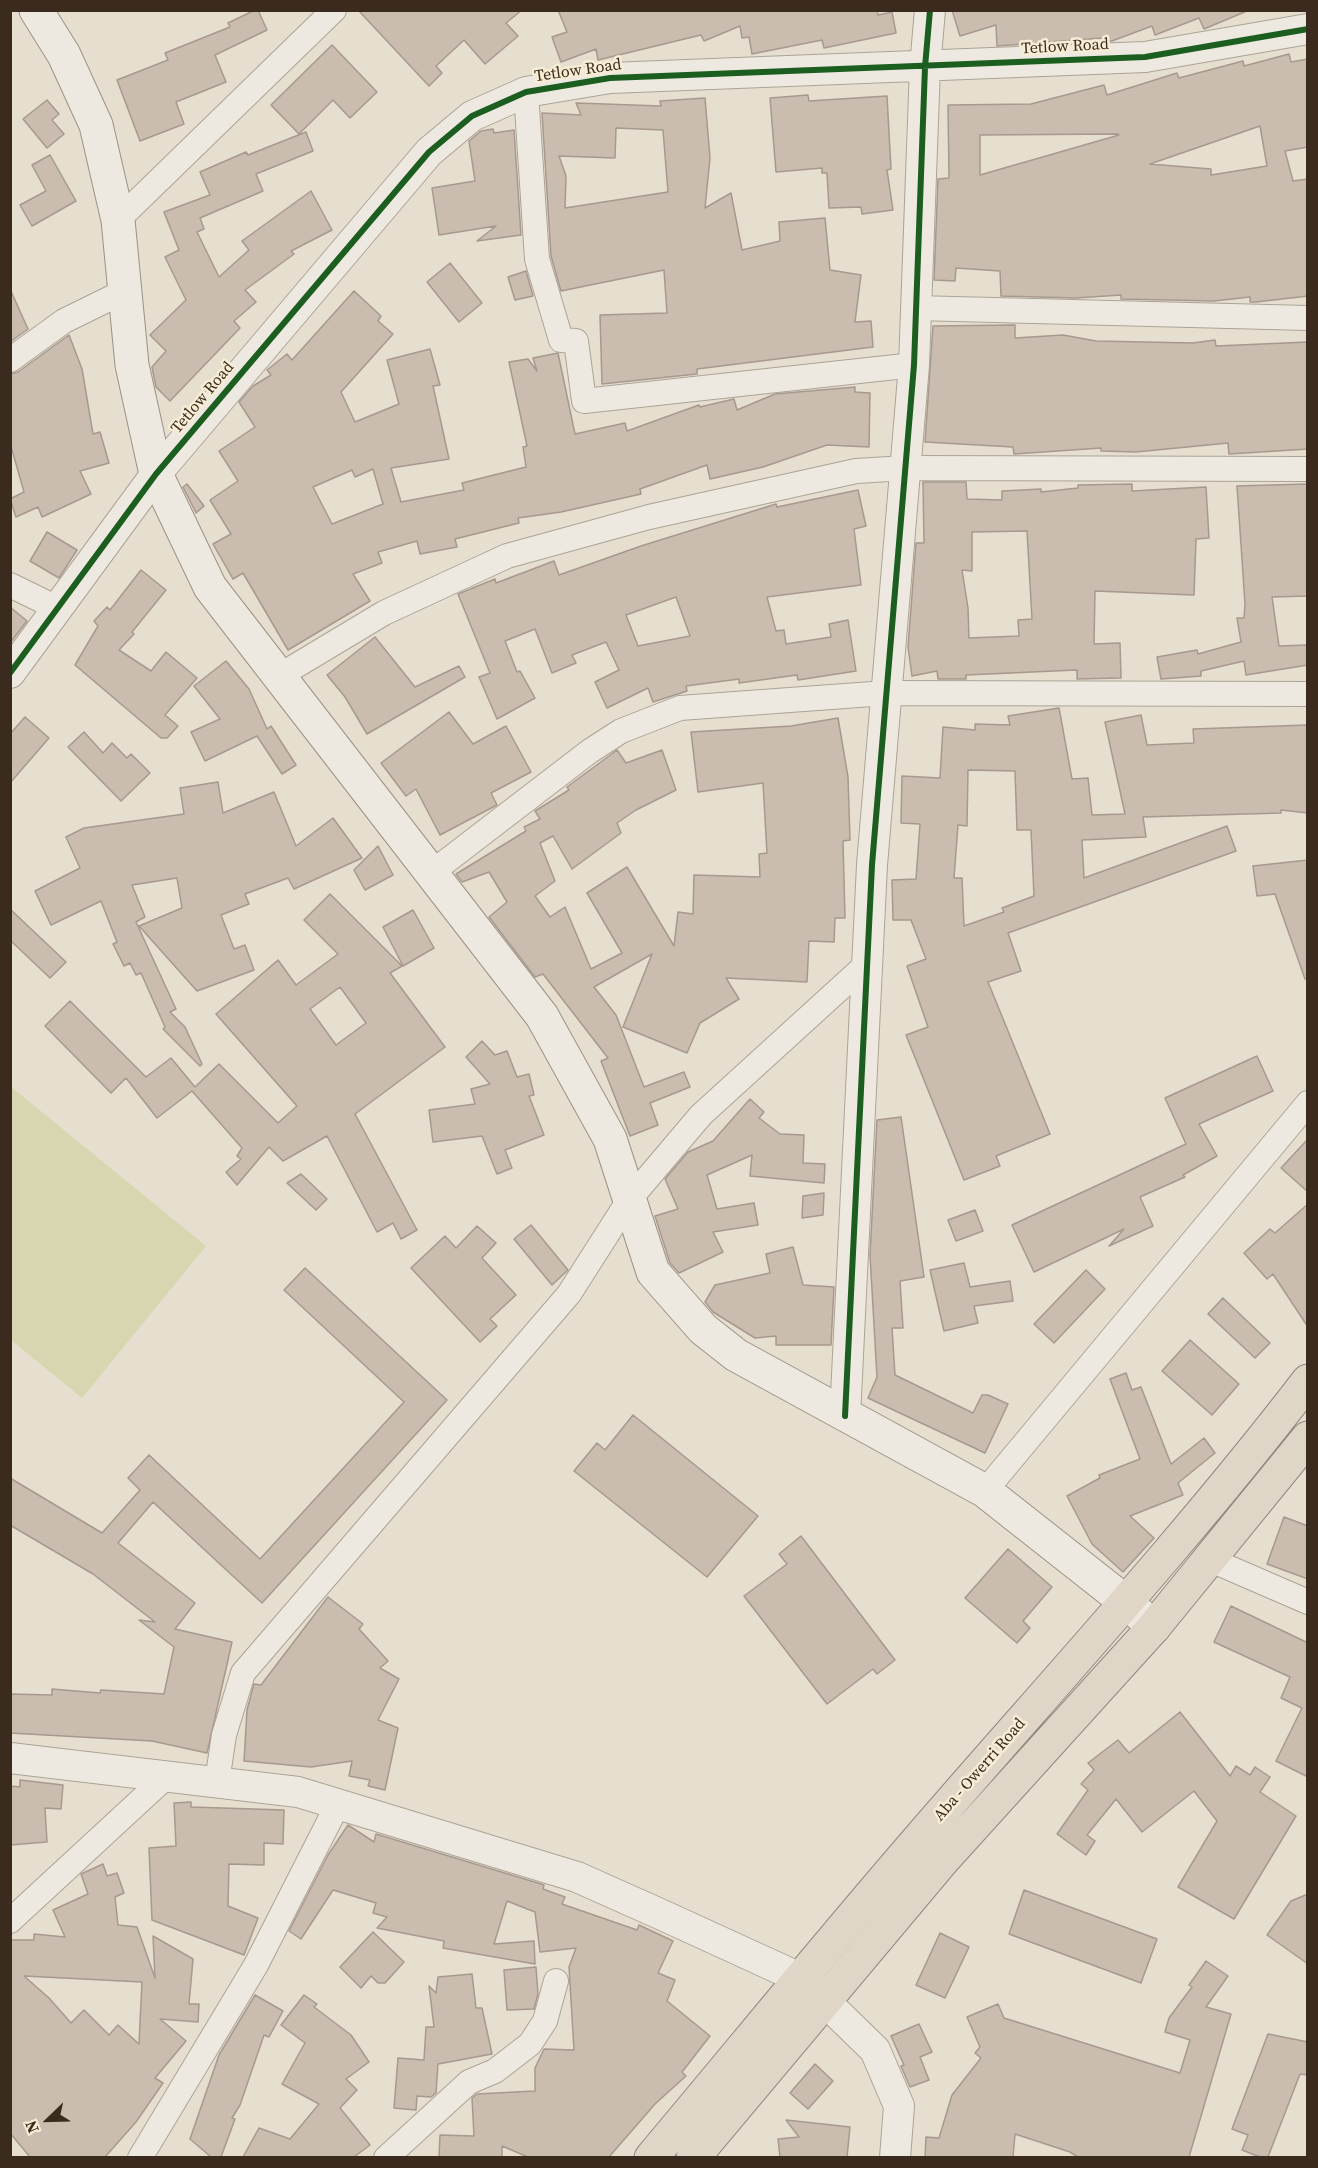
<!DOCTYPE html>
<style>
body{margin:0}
#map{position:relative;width:1318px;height:2168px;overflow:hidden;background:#e6dece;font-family:"Source Serif 4",serif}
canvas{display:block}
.frame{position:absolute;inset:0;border:12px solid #3b2b1e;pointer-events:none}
.north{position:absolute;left:18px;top:2090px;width:60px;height:60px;-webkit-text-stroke:4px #f7ecd4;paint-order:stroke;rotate:247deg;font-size:16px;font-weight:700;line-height:24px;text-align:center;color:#3b2b1e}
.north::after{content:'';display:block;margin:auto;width:21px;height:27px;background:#3b2b1e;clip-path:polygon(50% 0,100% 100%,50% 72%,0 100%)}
</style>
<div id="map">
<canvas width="1318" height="2168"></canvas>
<div class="frame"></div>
<div class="north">N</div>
</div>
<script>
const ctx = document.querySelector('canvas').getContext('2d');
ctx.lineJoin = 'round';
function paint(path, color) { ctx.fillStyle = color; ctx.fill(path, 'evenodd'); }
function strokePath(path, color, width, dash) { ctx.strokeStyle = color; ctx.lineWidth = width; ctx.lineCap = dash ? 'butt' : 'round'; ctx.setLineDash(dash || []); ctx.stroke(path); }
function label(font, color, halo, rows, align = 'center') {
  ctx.font = font + ' "Source Serif 4",serif'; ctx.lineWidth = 5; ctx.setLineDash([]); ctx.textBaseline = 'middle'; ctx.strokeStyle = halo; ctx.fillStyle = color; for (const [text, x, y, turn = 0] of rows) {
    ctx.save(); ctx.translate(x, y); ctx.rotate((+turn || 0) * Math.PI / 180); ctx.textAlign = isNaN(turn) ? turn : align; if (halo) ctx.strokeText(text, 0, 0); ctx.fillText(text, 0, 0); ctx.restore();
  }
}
paint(new Path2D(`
 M10,1086L206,1246L82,1398L11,1340Z`), '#d7d6b0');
const building = new Path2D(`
 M255,10H258L267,30L215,55L226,82L176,102L184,124L140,141L117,80L168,60L165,53L230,27L228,23Z
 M358,10H522L506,23L518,36L485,64L464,40L436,66L442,73L429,86Z
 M558,10H877L878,15L892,12L896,33L824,48L822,40L752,54L749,37L742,38L740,26L704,41L701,35L598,60L596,49L561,62L552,37L567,32Z
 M952,10H1247V11L1204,29L1199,18L1155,35L1152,26L1112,41H1105L1103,38L997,46L996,25L960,36Z
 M332,45L377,92L350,118L333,100L299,134L271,105Z
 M1289,54L1291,62L1308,59V147L1285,151L1293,181L1308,179V296L1256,302H1250V297L1214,301L1121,299V295L1076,298L1001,296L1000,271L956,268L955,281L934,280L938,179L949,178L948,105L1031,104L1104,85L1107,95L1177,73L1179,78L1243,61L1244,66ZM1260,126L1267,166L1211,175V169L1150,164ZM1118,134L1119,135L980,175V135Z
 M808,95L809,101L887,96L891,169L887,170L893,210L862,214L861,207L829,208L827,173H822V168L776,172L770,98Z
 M705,98L710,158L705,208L731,193L742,250L780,241L779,222L825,218L830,270L861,275L855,322L871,321L873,347L697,369V374L602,384L600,315L667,313L664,270L561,291L551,256L542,113L581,115L576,103L661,106L660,101ZM616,128L663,130L668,192L565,208L566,176L559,156L615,158Z
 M47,100L59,114L52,120L64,134L47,148L23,119Z
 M493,129L494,133L514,130L521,235L477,241L496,226L439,235L432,188L475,181L469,141L481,131Z
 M306,132L313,151L256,174L263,191L200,218L204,229L197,232L219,277L249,250L242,241L311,191L332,230L291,251L294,254L245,290L256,302L234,321L240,328L170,401L156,387L152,367L166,351L150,335L186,300L165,257L179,250L164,212L210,195L200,172L246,152L248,155Z
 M50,155L76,201L32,226L20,205L46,191L32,165Z
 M450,263L482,303L459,322L427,282Z
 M526,271L533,296L515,300L508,277Z
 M10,289L28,329L10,342Z
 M354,291L381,316L378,321L393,334L341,392L355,422L399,404L387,360L430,349L440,385L433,386L449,459L391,468L401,502L464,490L462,483L526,467L523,447L527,446L509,362L528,359L537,371L533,358L558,353L575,434L625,423L627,431L699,405L700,407L734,399L737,410L775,394L855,387V392L870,393L869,447L827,445L763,467L710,479L707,465L640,489L641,494L561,512L518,518L519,523L455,539L457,547L420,554L417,541L378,552L382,563L353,574L370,601L288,650L243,573L233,579L213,544L231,534L210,500L238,481L219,451L255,427L239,402L253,386L271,375L267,370L287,354L292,360ZM373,469L383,504L332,524L313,487L352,470L355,477Z
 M1015,325V338L1063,335L1096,341L1193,343L1215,340L1216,346L1308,342V449L1229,454L1228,443L1136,452L1101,451V448L1014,454L1013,447L925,442L933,326Z
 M69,335L82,369L93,434L100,432L109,463L80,471L91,494L42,517L38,507L16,517L10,499L24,492L10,443V374L18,372Z
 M923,482H966L967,499L1002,500V491L1041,489V492L1078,488V485L1132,484V491L1206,487L1209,538L1196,539L1194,595L1095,591L1094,644L1120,643L1121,678L1077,679V670L966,675V679H938L937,671L912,676L908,647L916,543H924ZM1027,531L1032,619L1018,620L1019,636L969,638L968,608L962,570L972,571V532Z
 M187,484L204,506L196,513L183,487Z
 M1308,484V596L1272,597L1279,646L1308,645V665L1246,675L1244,661L1201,671V676L1161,679L1157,657L1197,650L1198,654L1241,642L1237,618H1244L1245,604L1237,486Z
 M858,490L866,526L854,529L861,585L767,597L776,631L784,630L786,644L831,637L829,624L848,620L856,671L798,680L797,675L739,683V679L686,686L687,691L653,702L648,688L607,708L595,682L619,670L606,642L572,655L576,663L552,673L535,629L505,641L517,672L520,671L535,698L497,719L479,677L490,673L458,594L495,579L496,583L554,561L559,575L641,546L776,504L777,507ZM676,597L690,636L638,646L626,615Z
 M47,532L77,550L59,578L30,561Z
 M141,570L166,590L132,632L134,634L119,650L151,671L166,652L197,678L165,715L178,726L167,738H161L75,665L98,626L94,621L107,607L110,610Z
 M10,607L27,621L10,643Z
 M375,637L415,687L459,666L465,677L367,734L345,697L327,675Z
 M226,661L249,689L267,729L271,726L296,765L282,774L257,736L205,761L191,732L220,719L194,686Z
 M1059,708L1072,779L1088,778L1092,815L1125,814L1105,722L1141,715L1147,745L1194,743L1193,729L1308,725V813L1281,810V813L1143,817L1146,837L1082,840L1084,878L1227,826L1236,851L1008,933L1021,971L988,982L1050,1134L996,1156L1000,1166L964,1180L906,1035L928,1027L907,966L926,959L911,920H893L892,880L916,879L920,824L901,823L902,776L940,778L943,727L975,730V724L1010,725L1008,716ZM968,770L1015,771L1017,830H1031L1034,896L1002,908L1004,912L964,926L962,878H954L958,825L967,826Z
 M449,712L473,744L506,726L531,772L491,793L497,805L495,806L440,835L416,789L406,796L381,763Z
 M25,717L49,738L10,783V734Z
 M838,718L848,777L850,840L843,841L845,918H835L834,942L809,941L807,982L726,978L739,999L700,1023L687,1053L623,1027L652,954L594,987L616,1015L644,1087L684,1072L690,1087L650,1103L658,1125L630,1136L601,1061L608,1058L543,974L535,977L489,917L507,902L489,872L462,882L456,874L526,831L524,827L540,819L535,811L569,790L567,787L617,750L626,763L662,750L676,790L636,810L617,823L621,833L572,869L553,836L540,843L555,881L535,896L550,917L565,907L591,969L622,953L587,893L627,867L674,946L678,912L693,914L694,875L760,877L759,854L767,853L763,783L698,792L691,732L791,726Z
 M84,732L103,753L112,743L127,758L131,754L150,773L121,801L68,747Z
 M218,782L223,813L274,792L296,846L333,818L362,858L294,889L288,878L245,894L249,904L221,915L234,949L245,945L254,970L197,991L139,926L182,908L177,878L132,885L145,917L136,922L176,1009L170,1012L185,1027L202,1064L200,1066L163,1029L165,1027L141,973L136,975L130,963L124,966L113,944L117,942L101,901L51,925L35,891L80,868L66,837L84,828L184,814L180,788Z
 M378,846L393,875L365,890L354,870Z
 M1308,860V979H1305L1275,894L1257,896L1253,866Z
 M330,894L402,966L390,973L445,1047L355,1114L417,1230L401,1239L393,1223L377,1232L327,1136L283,1161L269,1147L237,1185L226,1172L241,1159L237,1156L242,1148L192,1091L157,1118L126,1078L111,1093L45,1026L70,1001L146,1077L171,1058L195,1087L219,1064L278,1123L297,1106L216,1014L278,960L296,985L338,954L304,920ZM340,987L366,1023L336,1045L310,1009Z
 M10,909L66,962L50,978L10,940Z
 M413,910L434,948L403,966L383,927Z
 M482,1041L495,1055L507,1051L517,1077L529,1074L534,1095L529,1096L544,1135L505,1150L512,1168L497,1174L482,1136L433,1142L429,1110L475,1104L471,1089L490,1084L466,1057Z
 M1257,1056L1273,1091L1199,1124L1217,1156L1183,1175L1185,1177L1140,1197L1153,1226L1109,1246L1124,1229L1034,1272L1012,1225L1186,1144L1165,1098Z
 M750,1099L764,1112L759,1118L780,1134L804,1135L803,1163L825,1164L824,1183L750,1176L752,1155L707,1175L717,1209L754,1203L758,1225L713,1232L723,1252L679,1273L670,1263L655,1216L678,1209L665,1179L688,1152L713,1141Z
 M901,1117L924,1277L900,1281L903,1328H892L895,1375L973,1413L982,1395H988L1008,1404L985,1453L868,1398L877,1377L870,1255L877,1120Z
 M1308,1139V1192L1281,1168Z
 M301,1174L327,1199L316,1210L287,1183Z
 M824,1193L823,1215L802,1218L803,1196Z
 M1308,1204V1327L1273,1274L1267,1279L1244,1253L1270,1229L1275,1233Z
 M975,1210L983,1231L956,1241L948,1220Z
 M531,1225L568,1270L552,1285L514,1239Z
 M477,1226L496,1243L482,1258L516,1295L490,1319L497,1326L480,1342L411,1268L445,1236L456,1248Z
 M793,1247L803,1285L834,1287L831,1345H776V1336L755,1338L713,1312L705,1302L715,1285L770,1273L766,1254Z
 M964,1263L970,1287L1010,1281L1013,1301L974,1306L978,1323L944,1331L930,1270Z
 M305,1268L447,1400L262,1603L153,1502L118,1543L195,1603L175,1629L232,1642L207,1753L152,1741L10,1733V1694L52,1695V1689L100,1693L101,1690L164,1694L174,1647L139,1620L155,1622L93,1574L10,1525V1478L102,1533L140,1490L128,1478L149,1455L260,1559L404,1402L284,1290Z
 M1086,1270L1105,1289L1054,1343L1034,1324Z
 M1223,1298L1270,1343L1255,1358L1208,1314Z
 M1190,1340L1239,1384L1212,1415L1162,1371Z
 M1126,1373L1132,1390L1141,1387L1171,1464L1204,1438L1215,1453L1178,1483L1183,1495L1130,1516L1154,1538L1123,1572L1092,1544L1067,1496L1100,1478L1099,1475L1140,1459L1110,1379Z
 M633,1415L758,1516L707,1577L574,1471L597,1443L605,1450Z
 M1284,1517L1308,1526V1579L1267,1564Z
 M801,1536L895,1660L877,1674L873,1669L827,1704L744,1596L787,1564L779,1554Z
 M1008,1549L1052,1587L1023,1621L1030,1628L1017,1643L965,1598Z
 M328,1597L363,1624L359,1629L388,1661L380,1668L399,1679L378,1720L398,1728L385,1790L368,1786L370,1780L349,1776L352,1761L311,1767L244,1761L247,1710L254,1684L261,1685Z
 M1231,1606L1306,1642L1308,1639V1777L1276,1761L1302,1708L1281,1698L1290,1677L1214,1642Z
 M1180,1712L1230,1776L1236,1766L1250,1775L1255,1767L1270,1777L1260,1792L1296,1816L1234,1919L1178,1887L1217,1821L1194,1791L1142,1832L1116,1799L1087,1835L1095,1841L1086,1855L1057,1834L1088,1790L1081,1784L1094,1770L1088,1763L1118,1740L1129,1753Z
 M20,1780L63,1785L61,1809L45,1808L47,1842L10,1845V1786L20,1787Z
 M191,1802V1807L284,1810L283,1844L264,1843V1865L229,1864L228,1906L258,1918L244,1955L152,1920L149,1848L176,1846L174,1803Z
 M348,1825L374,1842L376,1834L541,1884L544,1885L543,1889L565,1897L562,1904L637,1930L639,1925L673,1941L658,1973L675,1980L667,2001L710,2036L682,2072L686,2076L655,2104L609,2157H528L502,2146V2157H439L440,2135L474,2136L472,2098L477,2094L535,2091V2068L544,2049L574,2050L569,1967L576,1948L540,1952L535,1912L507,1901L494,1944L534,1941L535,1964L443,1948L444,1941L377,1928L387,1917L373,1913L376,1903L333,1890L301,1939L289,1931L328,1855Z
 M103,1864L107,1876L117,1873L124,1893L115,1897L118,1925L137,1927L155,1978L153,1936L193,1959L189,2004H199L198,2022L160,2019L186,2041L155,2078L163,2083L136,2122L105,2157H30L10,2133V1940H34V1934L65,1937L53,1910L88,1894L81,1874ZM24,1976L142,1982L139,2044L118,2025L109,2035L84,2010L71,2023L49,1998Z
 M1024,1890L1157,1939L1141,1983L1009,1934Z
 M1308,1894V1964L1267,1935L1291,1901Z
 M373,1932L404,1962L385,1983H378L371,1976L361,1988L340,1967Z
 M940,1933L969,1947L945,1998L916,1985Z
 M1206,1961L1228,1976L1206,2007L1231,2014L1189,2157H1078L1070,2152L1015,2134L1013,2157H925L926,2137L939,2138L952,2095L981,2058L975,2053L980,2047L967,2017L998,2004L1004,2018L1180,2073L1190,2040L1165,2032L1169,2018L1192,1987L1189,1985Z
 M536,1967L538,1994L534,2009L507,2010L504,1970Z
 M472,1974L476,2008H482L492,2054L438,2064L436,2093L431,2097L417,2096L416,2110L394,2108L398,2058L424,2060L426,2027H434L429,1986L436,1993L438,1977Z
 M255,1995L283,2011L269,2037L264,2035L240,2105L232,2118L235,2119L221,2157H211L190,2139L219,2055Z
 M304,1995L317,2004L314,2007L351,2035L369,2062L346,2079L357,2090L340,2108L370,2145L354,2157H243L259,2128L290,2139L319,2104L282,2084L305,2043L281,2025Z
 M919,2024L932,2052L920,2057L929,2080L910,2087L901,2066L904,2065L891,2036Z
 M1268,2034L1308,2042V2075L1300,2074L1268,2157H1260L1242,2150L1248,2135L1232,2129Z
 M815,2064L833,2081L808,2109L790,2093Z
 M786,2120L850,2127L847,2157H780L778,2139L799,2137Z`);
paint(building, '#cabcaf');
strokePath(building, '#a7998d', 1.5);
const minor = new Path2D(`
 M526,92L537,259L561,340L576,341L584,401L914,365
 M118,220L334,10
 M915,308L1308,318
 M10,360L64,321L125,291
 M10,585L57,608
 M279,676L384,613L507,556L649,517L856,471L906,468L1308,469
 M431,873L590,751L621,731L680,708L886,693L1308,694
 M985,1491L1308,1103
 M1211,1560L1308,1602
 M217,1782L224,1735L243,1673L569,1294L629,1200L701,1115L869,962
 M10,1921L167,1776
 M140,2158L256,1965L338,1804
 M386,2158L469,2082L495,2071L530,2044L545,2021L556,1981`);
const tertiary = new Path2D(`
 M10,673L156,474L429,152L472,116L526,92L610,78L1145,57L1308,29
 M845,1416L872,865L914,365L925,67L930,10
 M10,1758L298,1792L577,1877L660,1914L802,1979L875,2050L899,2106L895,2158`);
const secondary = new Path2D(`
 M36,10L64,55L96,125L118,220L132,365L156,474L210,587L542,1016L610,1139L653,1272L703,1329L736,1355L985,1491L1127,1603L1154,1627`);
const trunk = new Path2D(`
 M651,2158C740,2052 827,1945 917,1841C1049,1688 1185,1541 1308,1381
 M693,2158L943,1860L1154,1627L1308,1438`);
strokePath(minor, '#aba397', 26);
strokePath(tertiary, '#aba397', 32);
strokePath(secondary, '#9b9286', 35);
strokePath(trunk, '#91887d', 35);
strokePath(minor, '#eee9e0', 24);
strokePath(tertiary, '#eee9e0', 30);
strokePath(secondary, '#eee9e0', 33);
strokePath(trunk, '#dfd6c8', 33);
strokePath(new Path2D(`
 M10,673L156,474L429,152L472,116L526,92L610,78L1145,57L1308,29
 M845,1416L872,865L914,365L925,67L930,10`), '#1b5e20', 6);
label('16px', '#3b2b1e', '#f7ecd4', [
 ["Tetlow Road",1065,47,-3],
 ["Tetlow Road",578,71,-8],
 ["Tetlow Road",203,398,-50],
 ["Aba - Owerri Road",980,1770,-49]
]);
</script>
